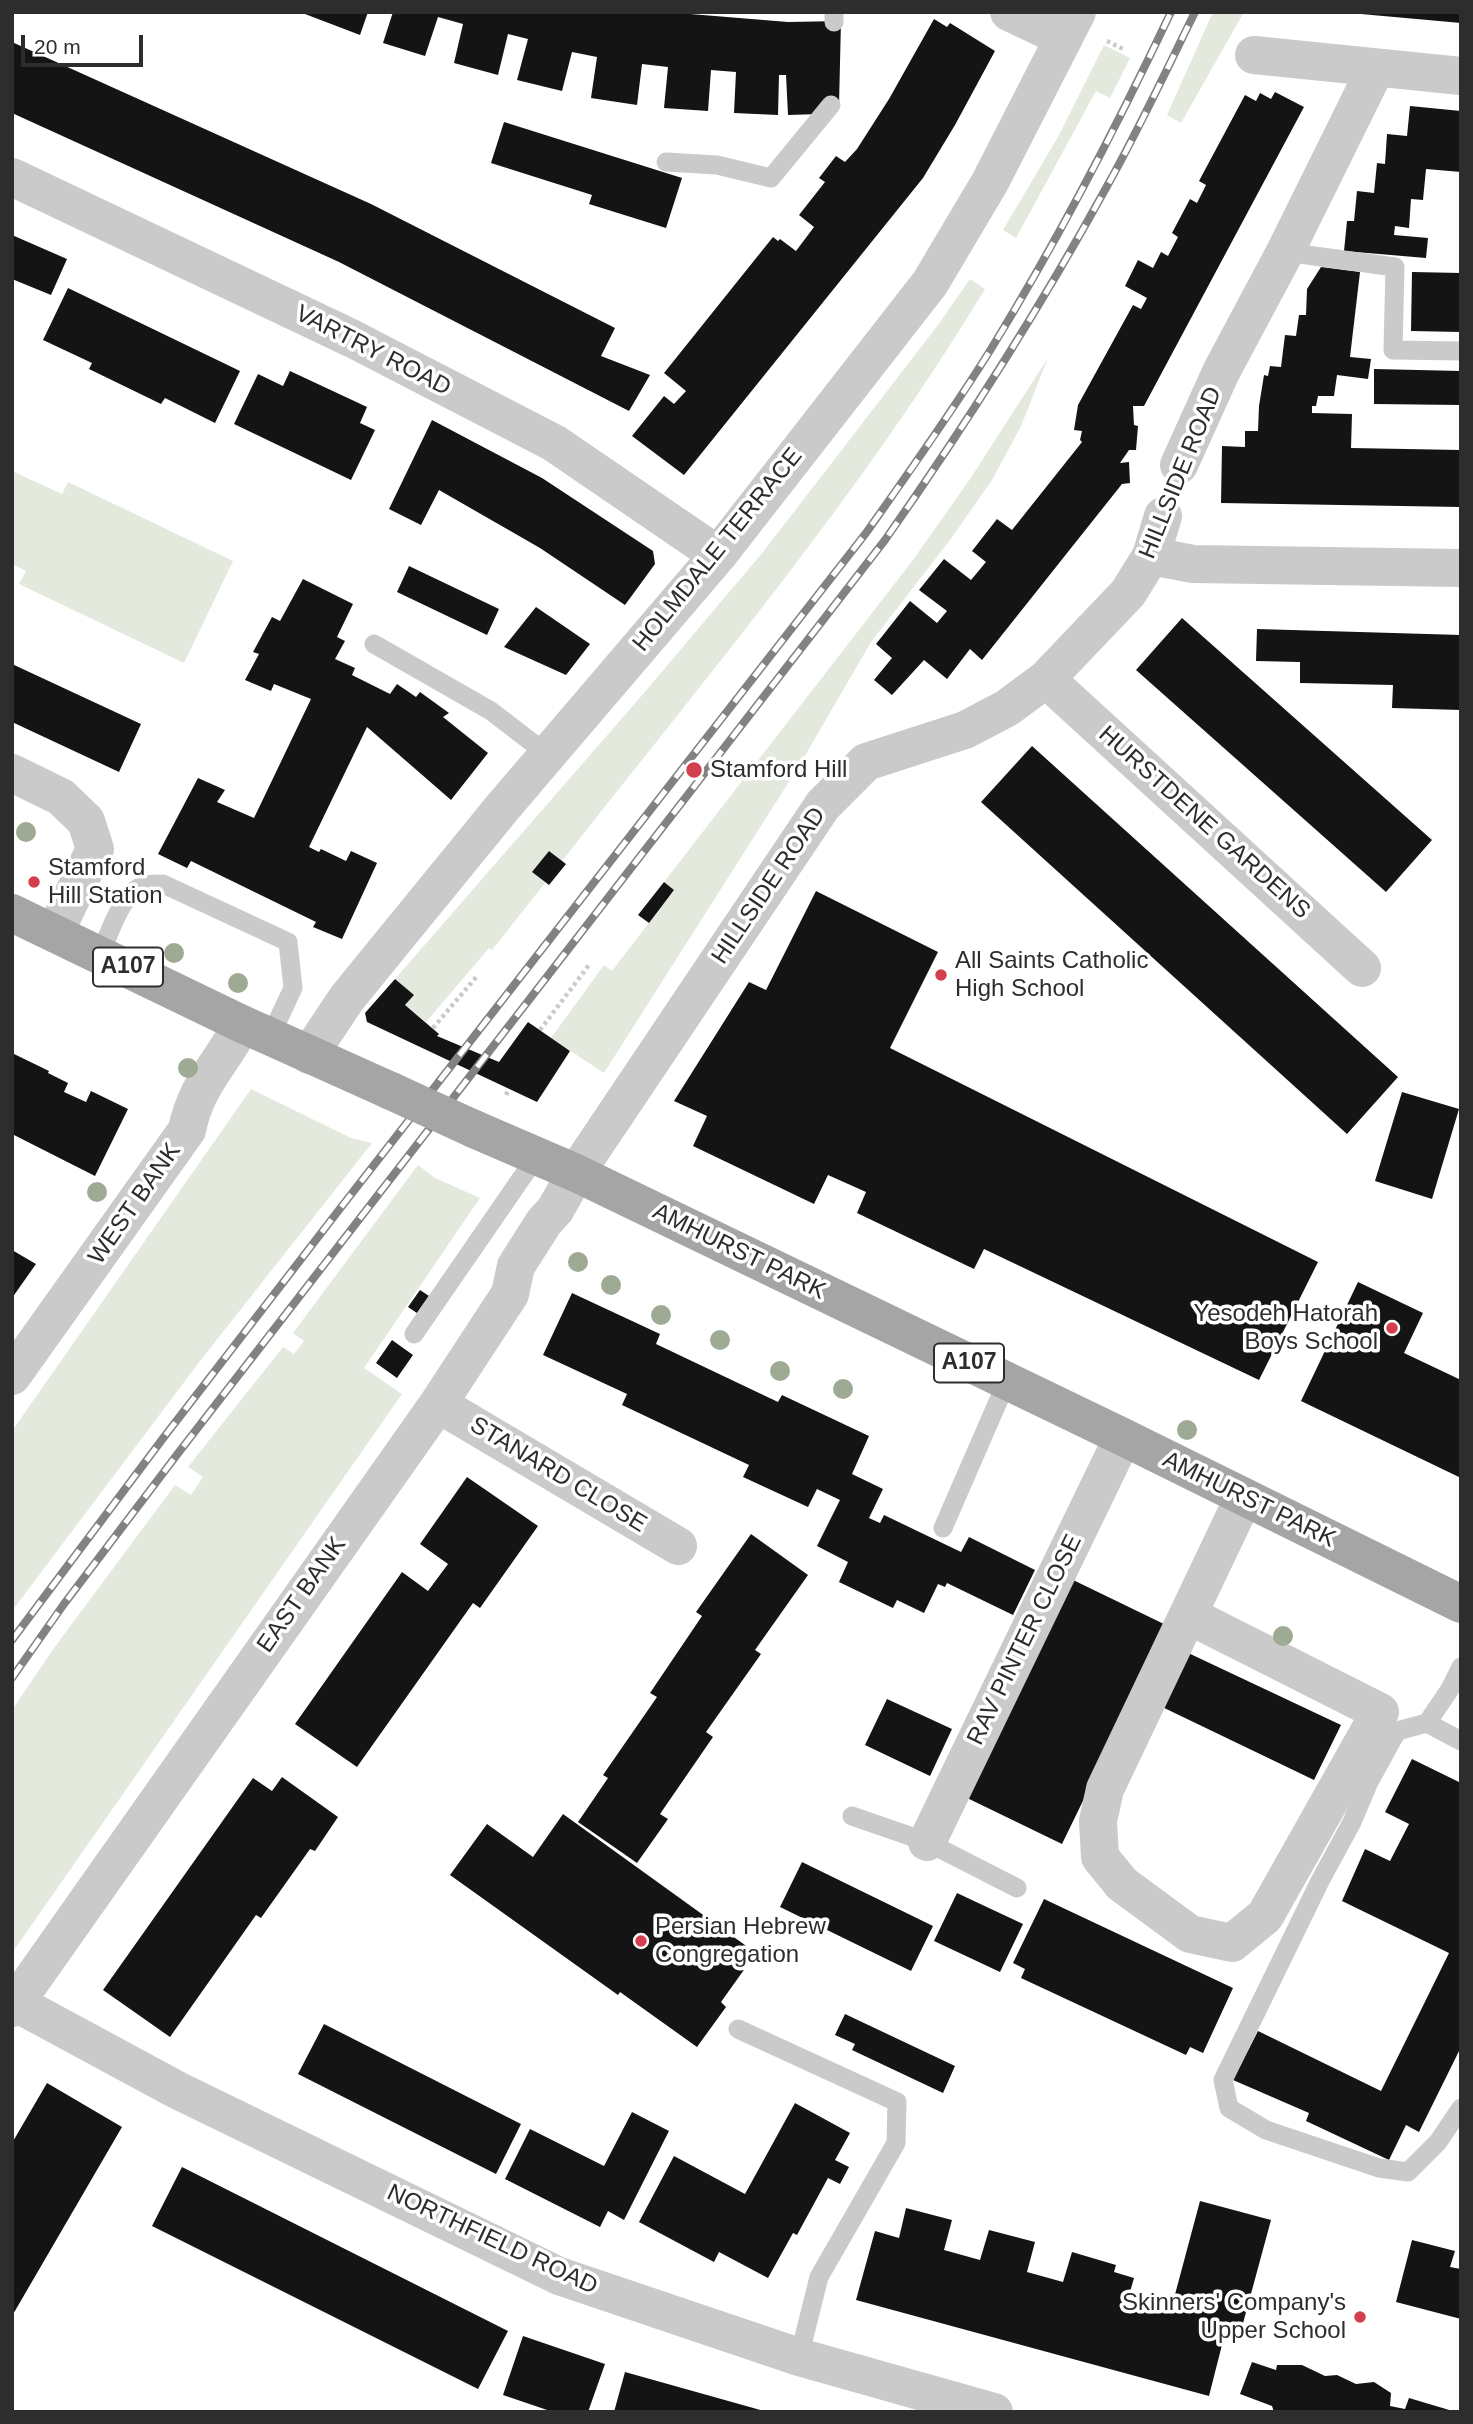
<!DOCTYPE html>
<style>
body{margin:0}
#map{position:relative;width:1473px;height:2424px;overflow:hidden;background:#fff;font-family:Helvetica,sans-serif}
canvas{display:block}
.frame{position:absolute;inset:0;border:14px solid #2d2d2d;pointer-events:none}
.scale{position:absolute;left:21px;top:35px;width:122px;height:32px;box-sizing:border-box;border:4px solid #2d2d2d;border-top:0;padding-left:9px;font-size:21px;line-height:24px;white-space:nowrap;color:#2d2d2d;-webkit-text-stroke:5px #fff;paint-order:stroke}
</style>
<div id="map">
<canvas width="1473" height="2424"></canvas>
<div class="frame"></div>
<div class="scale">20 m</div>
</div>
<script>
const ctx = document.querySelector('canvas').getContext('2d');
ctx.lineJoin = 'round';
function paint(path, color) { ctx.fillStyle = color; ctx.fill(path, 'evenodd'); }
function strokePath(path, color, width, dash) { ctx.strokeStyle = color; ctx.lineWidth = width; ctx.lineCap = dash ? 'butt' : 'round'; ctx.setLineDash(dash || []); ctx.stroke(path); }
function label(font, color, halo, rows, align = 'center') {
  ctx.font = font + ' Helvetica,sans-serif'; ctx.lineWidth = 7; ctx.setLineDash([]); ctx.textBaseline = 'middle'; ctx.strokeStyle = halo; ctx.fillStyle = color; for (const [text, x, y, turn = 0] of rows) {
    ctx.save(); ctx.translate(x, y); ctx.rotate((+turn || 0) * Math.PI / 180); ctx.textAlign = isNaN(turn) ? turn : align; if (halo) ctx.strokeText(text, 0, 0); ctx.fillText(text, 0, 0); ctx.restore();
  }
}
paint(new Path2D(`
 M1213,12H1244L1181,123L1167,115Z
 M1104,45L1130,58L1110,98L1096,91L1016,238L1003,230L1058,137Z
 M970,279L985,289C862,492 709,674 562,861L549,851L533,872L545,883L492,950L489,948L426,1022L405,1005L414,995L395,979L644,693L763,552L938,325Z
 M1048,358L1021,426L992,480L950,540L871,642L799,766L604,1073L551,1038L604,965L612,971L674,890L664,882L913,560L970,479Z
 M12,471L62,494L68,482L233,561L184,663L19,584L26,571L12,564Z
 M251,1089L351,1138L372,1143L200,1361L12,1611V1431Z
 M418,1165L435,1178L480,1198L364,1368L402,1394L12,1953V1710L54,1648L175,1485L191,1495L203,1477L188,1467L283,1347L294,1354L304,1341L293,1333Z`), '#e3e9dc');
paint(new Path2D(`
 M306,12H368L360,35L305,14Z
 M393,12H666L788,22L841,21L839,105L820,114L788,115L786,75H779L778,115L734,113L736,72L711,70L708,111L664,108L668,67L642,64L637,105L591,98L597,57L572,52L562,91L517,80L528,39L508,34L498,75L454,63L463,24L438,17L425,56L383,43Z
 M1361,12H1461V23L1361,14Z
 M934,19L947,27L950,23L995,51L955,125L923,178L684,475L632,436L664,396L674,404L686,391L664,373L773,237L778,241L780,239L796,251L814,227L799,215L825,182L819,178L836,156L845,162L857,149L889,99Z
 M12,42L371,204L615,328L601,356L650,375L629,411L339,262L12,113Z
 M1275,92L1304,107L1144,406H1133L1134,425L1138,426L1136,450H1129L1120,463L1129,462L1130,483L1122,484L982,660L970,649L947,679L924,660L892,695L874,680L892,658L876,644L910,601L937,623L947,611L919,590L944,559L971,580L986,562L972,551L997,519L1012,530L1082,442L1080,440L1082,431L1074,430L1078,405L1133,305L1141,309L1147,298L1125,286L1138,260L1153,268L1161,252L1168,256L1178,237L1172,233L1190,199L1197,203L1206,185L1199,181L1245,95L1256,101L1260,93L1271,99Z
 M1410,106L1461,111V172L1426,169L1423,200L1411,199L1409,228L1395,226L1394,235L1428,238L1426,258L1344,251L1347,221H1354L1357,191L1374,193L1377,163L1385,164L1387,134L1407,136Z
 M504,122L682,178L666,228L589,204L592,195L491,163Z
 M12,235L67,259L51,295L12,279Z
 M1321,267L1360,272L1350,357L1371,359L1368,379L1337,375L1334,396H1318L1316,406H1312V413L1352,414L1351,448L1461,450V507L1221,503L1222,446L1245,447V431H1258L1259,406L1264,375L1268,376L1270,366L1281,367L1285,335L1296,336L1299,315H1306L1307,289Z
 M1412,272L1461,273V332L1411,331Z
 M68,288L240,371L215,423L165,398L161,404L89,369L92,363L43,340Z
 M1374,369L1461,371V405L1374,404Z
 M290,371L367,407L360,423L375,430L351,480L234,424L258,374L283,386Z
 M432,420L542,478L653,551L655,564L625,605L540,548L439,490L421,525L389,509Z
 M409,566L499,609L487,635L397,592Z
 M303,579L353,604L337,637L345,641L335,659L355,668L352,675L390,694L397,684L416,697L420,692L449,713L443,717L488,753L451,800L367,727L309,847L319,852L321,849L346,861L351,851L377,863L342,939L313,927L316,922L191,861L187,868L158,854L198,778L225,790L217,802L254,818L311,699L274,684L271,691L245,680L259,654L253,652L272,617L280,621Z
 M536,607L590,644L566,675L504,647Z
 M1182,618L1432,840L1386,892L1136,670Z
 M1257,629L1461,635V710L1392,708L1393,685L1300,683V662L1256,661Z
 M12,664L141,724L119,772L12,722Z
 M1032,746L1398,1077L1347,1134L981,802Z
 M549,851L566,864L549,885L532,872Z
 M664,882L674,890L649,923L638,915Z
 M816,891L938,952L890,1048L1318,1262L1259,1380L984,1249L974,1269L857,1213L866,1192L828,1175L814,1204L693,1146L707,1116L674,1101L749,982L766,990Z
 M395,979L414,995L405,1005L439,1034L437,1036L499,1062L528,1022L570,1051L537,1102L367,1022L365,1013Z
 M12,1053L49,1071L48,1073L68,1083L64,1092L86,1102L91,1091L128,1109L95,1176L12,1134Z
 M1402,1092L1459,1109L1432,1199L1375,1181Z
 M12,1250L36,1264L12,1298Z
 M1358,1282L1423,1313L1404,1353L1461,1380V1478L1301,1401Z
 M420,1290L429,1296L417,1313L408,1307Z
 M572,1293L660,1334L656,1344L778,1402L782,1395L869,1436L852,1474L883,1489L869,1518L880,1523L884,1515L961,1552L969,1537L1035,1570L1013,1615L947,1583L945,1587L938,1584L924,1613L897,1600L893,1608L839,1582L848,1562L817,1546L840,1500L817,1489L808,1507L743,1477L749,1465L622,1405L627,1394L543,1355Z
 M392,1340L413,1355L397,1378L376,1363Z
 M467,1477L538,1526L480,1608L473,1603L357,1767L295,1724L402,1572L428,1591L448,1564L420,1544Z
 M751,1534L808,1575L755,1650L761,1654L706,1732L713,1737L660,1814L668,1819L637,1863L578,1822L608,1778L603,1775L657,1697L650,1693L702,1616L696,1612Z
 M1069,1578L1168,1626L1062,1844L963,1796Z
 M1184,1651L1341,1725L1314,1780L1158,1705Z
 M887,1699L952,1729L930,1776L865,1745Z
 M1412,1759L1461,1783V2047L1419,2132L1406,2125L1389,2160L1306,2121L1309,2113L1233,2080L1258,2031L1381,2091L1449,1953L1342,1901L1365,1849L1390,1861L1409,1824L1385,1812Z
 M282,1777L338,1817L315,1851L310,1849L261,1918L256,1915L170,2037L103,1990L253,1778L272,1791Z
 M563,1814L756,1953L721,2002L726,2007L697,2047L620,1992L618,1995L450,1875L487,1824L533,1857Z
 M802,1862L933,1926L911,1971L780,1907Z
 M957,1893L1023,1924L1000,1972L934,1941Z
 M1044,1899L1233,1988L1203,2053L1190,2047L1186,2055L1021,1978L1025,1969L1013,1963Z
 M845,2014L955,2066L943,2093L852,2050L855,2044L835,2035Z
 M324,2024L521,2124L496,2174L298,2074Z
 M47,2083L122,2127L12,2316V2143Z
 M795,2103L850,2133L835,2160L849,2167L840,2184L828,2178L797,2235L793,2233L768,2278L719,2252L714,2262L639,2222L674,2156L745,2194Z
 M632,2112L669,2131L624,2220L608,2211L600,2227L505,2179L530,2129L604,2166Z
 M182,2167L508,2331L478,2389L152,2226Z
 M1200,2201L1271,2220L1239,2338L1225,2333L1209,2396L856,2300L875,2231L899,2238L906,2208L952,2220L944,2250L980,2260L989,2230L1035,2242L1027,2272L1063,2282L1072,2252L1116,2265L1114,2272L1134,2278L1128,2299L1144,2304L1146,2295L1173,2302Z
 M1412,2240L1455,2251L1450,2267L1461,2269V2319L1396,2302Z
 M523,2336L605,2364L588,2412H553L503,2395Z
 M1252,2362L1276,2370L1277,2365H1302L1325,2376L1337,2375L1356,2384L1374,2382L1391,2393L1390,2406L1405,2409L1409,2398L1456,2412H1274L1272,2406L1240,2394Z
 M625,2372L764,2411V2412H614Z`), '#141414');
strokePath(new Path2D(`
 M1107,41L1125,50
 M433,1028L478,975
 M540,1030L589,965
 M506,1095L509,1089`), '#cacaca', 4.5, [3.5, 3.5]);
strokePath(new Path2D(`
 M834,22V12
 M666,162L717,165L771,178L831,105
 M1285,252L1395,267L1393,350L1461,351
 M1163,516L1179,465
 M374,644L491,711L547,754
 M100,955C109,935 122,890 145,885C151,884 157,884 163,884L288,942L293,988L270,1037
 M414,1334L536,1157
 M943,1528L1007,1381
 M1461,1667L1450,1689L1427,1723L1397,1731L1368,1784L1352,1822L1320,1881L1223,2080L1229,2108L1266,2130L1379,2168L1408,2172L1438,2142L1461,2108
 M1427,1723L1461,1741
 M852,1816L927,1842L1017,1888
 M738,2029L897,2102L896,2143L819,2277L799,2357`), '#cacaca', 19);
strokePath(new Path2D(`
 M1009,12L1064,38
 M1254,55L1461,76
 M12,177L353,339L554,443L718,555
 M1179,465L1221,372L1285,252L1376,68
 M1151,556L1193,564L1461,568
 M1046,679L1362,968
 M12,773L61,797L86,821L95,849L55,932
 M309,1055L347,998L502,808L718,555L930,283L990,182L1077,12
 M12,1376L187,1130C196,1084 222,1063 242,1024
 M438,1404L678,1546
 M1188,1615L1380,1712L1265,1916L1232,1943L1190,1934L1122,1884L1100,1857L1098,1821L1105,1789L1244,1497
 M927,1842L1123,1437
 M16,2003L177,2090L559,2276L799,2357L994,2412
 M12,2008L438,1404L510,1294L516,1266L544,1222L555,1210L576,1173L823,805L866,762L965,730L1007,708L1046,679L1128,593L1151,556L1163,516`), '#cacaca', 38);
strokePath(new Path2D(`
 M12,913L242,1024L391,1091
 M474,1129L576,1173L1123,1437L1461,1604`), '#a5a5a5', 38);
const rail = new Path2D(`
 M12,1640L164,1437L342,1206L866,533C909,472 952,412 991,349C1058,240 1116,128 1171,12
 M12,1678L64,1604L179,1452L885,540C965,426 1039,310 1106,188C1138,131 1166,71 1195,12`);
strokePath(rail, '#828282', 8);
strokePath(rail, '#fff', 5, [16]);
strokePath(new Path2D(`
 M391,1091L474,1129`), '#a5a5a5', 38);
ctx.fillStyle = '#9faa95';
for (const [x, y] of [
 [26,832],
 [174,953],
 [238,983],
 [188,1068],
 [97,1192],
 [578,1262],
 [611,1285],
 [661,1315],
 [720,1340],
 [780,1371],
 [843,1389],
 [1187,1430],
 [1283,1636]
]) { ctx.beginPath(); ctx.arc(x, y, 10, 0, 2 * Math.PI); ctx.fill(); }
for (const [x, y, r, color] of [
 [694,770,9,"#d33f4c"],
 [34,882,7,"#d33f4c"],
 [941,975,7,"#d33f4c"],
 [1392,1328,7,"#d33f4c"],
 [641,1941,7,"#d33f4c"],
 [1360,2317,7,"#d33f4c"]
]) { const dot = new Path2D(); dot.arc(x, y, r, 0, 2 * Math.PI); ctx.fillStyle = color; ctx.fill(dot); strokePath(dot, '#fff', 2.5); }
for (const [x, y, w] of [
 [128,967,70],
 [969,1363,70]
]) { const box = new Path2D(); box.roundRect(x - w / 2, y - 19.5, w, 39, 5); ctx.fillStyle = '#fff'; ctx.fill(box); strokePath(box, '#2d2d2d', 2); }
label('bold 23px', '#2d2d2d', null, [
 ["A107",128,967],
 ["A107",969,1363]
]);
label('24px', '#2d2d2d', '#fff', [
 ["VARTRY ROAD",373,351,27],
 ["HILLSIDE ROAD",1181,473,-68],
 ["HOLMDALE TERRACE",718,550,-51],
 ["HURSTDENE GARDENS",1204,823,42],
 ["HILLSIDE ROAD",769,886,-56],
 ["WEST BANK",135,1204,-55],
 ["AMHURST PARK",739,1252,26],
 ["STANARD CLOSE",558,1475,31],
 ["AMHURST PARK",1249,1500,26],
 ["EAST BANK",302,1595,-55],
 ["RAV PINTER CLOSE",1025,1640,-64],
 ["NORTHFIELD ROAD",492,2240,25]
]);
label('24px', '#2d2d2d', '#fff', [
 ["Stamford Hill",710,770],
 ["Stamford",48,868],
 ["Hill Station",48,896],
 ["All Saints Catholic",955,961],
 ["High School",955,989],
 ["Yesodeh Hatorah",1378,1314,"right"],
 ["Boys School",1378,1342,"right"],
 ["Persian Hebrew",655,1927],
 ["Congregation",655,1955],
 ["Skinners' Company's",1346,2303,"right"],
 ["Upper School",1346,2331,"right"]
], 'left');
</script>
